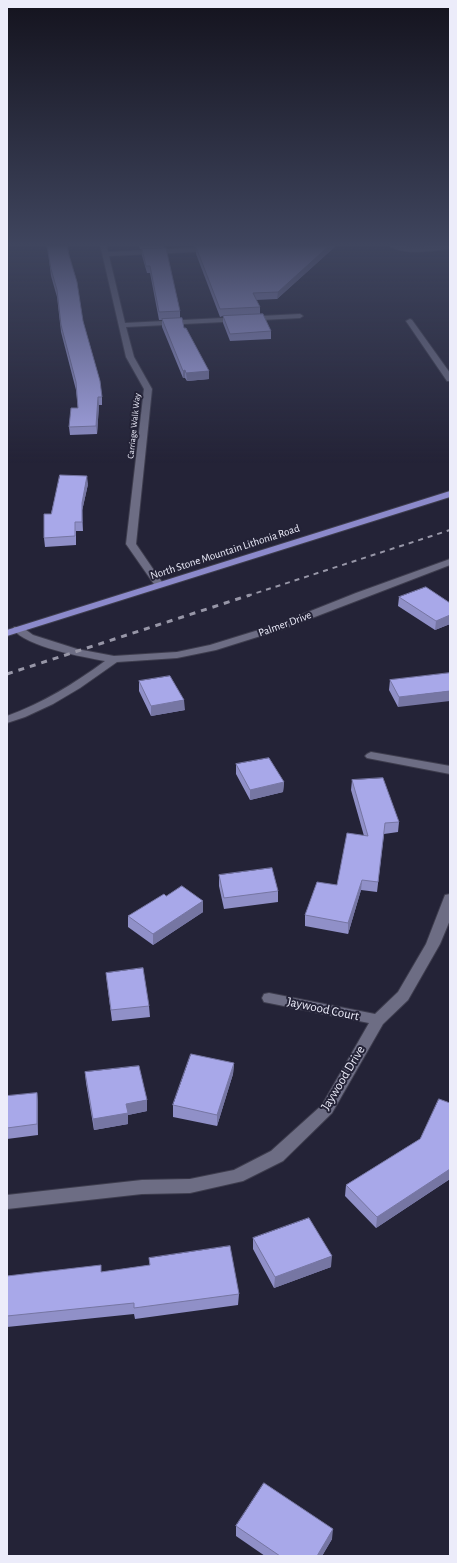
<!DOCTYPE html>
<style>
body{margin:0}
#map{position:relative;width:457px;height:1563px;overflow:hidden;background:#242337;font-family:"Alegreya Sans",sans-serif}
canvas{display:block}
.frame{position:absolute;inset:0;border:8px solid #ececfa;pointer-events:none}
</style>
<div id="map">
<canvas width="457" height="1563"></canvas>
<div class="frame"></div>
</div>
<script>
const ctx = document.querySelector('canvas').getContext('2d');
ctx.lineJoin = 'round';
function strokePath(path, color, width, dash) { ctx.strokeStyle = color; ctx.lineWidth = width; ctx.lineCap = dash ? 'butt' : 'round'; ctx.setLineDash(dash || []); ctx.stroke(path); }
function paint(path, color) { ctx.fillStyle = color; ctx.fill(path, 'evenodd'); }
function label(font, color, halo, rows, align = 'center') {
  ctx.font = font + ' "Alegreya Sans",sans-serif'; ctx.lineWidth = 4; ctx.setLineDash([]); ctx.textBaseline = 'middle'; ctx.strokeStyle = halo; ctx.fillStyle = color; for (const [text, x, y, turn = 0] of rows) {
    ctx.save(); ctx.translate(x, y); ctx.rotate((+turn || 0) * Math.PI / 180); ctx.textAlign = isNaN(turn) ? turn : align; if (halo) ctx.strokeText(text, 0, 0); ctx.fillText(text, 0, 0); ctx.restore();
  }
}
const minor = new Path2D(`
 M100,244H106L108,252L212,247L215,249L212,251L109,256L125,323L300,314L303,316L300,318L126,327L134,357L152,389L136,544L164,585L159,588L156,587L126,544L144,389L126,357Z
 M387,244H394L410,247L450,245V249C432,250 402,257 387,244Z
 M410,319L412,320L450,373V381H447L406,321Z
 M450,559V565L286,628L216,650L177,658L117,662L80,688L53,704L25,717L7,723V716C43,703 75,683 105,661C83,657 26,647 13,629L14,627H22L33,635L77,649L114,656L177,652L210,645L278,624L356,593Z
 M371,752L450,766V774L367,758L365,756L367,754Z
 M450,894V920L440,944L408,1000L383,1024L332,1113L283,1161L243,1181L190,1193L142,1194L7,1209V1195L142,1180L190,1179L234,1170L271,1151L322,1105L369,1023L264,1002L262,998L264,994L269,993L375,1014L398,992L426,944L445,895Z`);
const major = new Path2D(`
 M450,491V497L7,636V630Z`);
strokePath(minor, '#3e3d4e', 2);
strokePath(major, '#3e3d4e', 2);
paint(minor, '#6d6d84');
paint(major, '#8c8acb');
strokePath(new Path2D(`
 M247,596L450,530`), '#9796a7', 2, [5, 5]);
strokePath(new Path2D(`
 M7,674L250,595`), '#9796a7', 3, [6, 6]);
paint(new Path2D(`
 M47,244H67L83,321L102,397V405H99L97,434L70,435L69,427L78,408L76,390L61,332L57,297L51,276Z
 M138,244H164V248L140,249Z
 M193,244H256L194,247Z
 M338,244L277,299L256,300L260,307V314L271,331V339L230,341L223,323V316L220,317L196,254V247Z
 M142,249L180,311V318L184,328L209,379L187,381L185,378H183L162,327V320H159L150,273H147L142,256Z
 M88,484L82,511L83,531H76V545L45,547L44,538Z
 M399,597L450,603V624L435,630L398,606Z
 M450,673L398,707L389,690L390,680Z
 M139,681L185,710L151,716L139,691Z
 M236,764L284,782L283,792L250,800L236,774Z
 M352,780L399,822L398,832L384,834L377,892L361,890L348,934L305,926V915L337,885L364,836L351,790Z
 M219,875L278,891V902L224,909L219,886Z
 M166,896L203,912L153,945L128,927V916Z
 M106,973L149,1006L150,1017L112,1021L107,983Z
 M234,1063L233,1074L217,1126L173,1117V1105Z
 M85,1072L147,1111L128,1115V1124L94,1130L86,1083Z
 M37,1093L38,1104V1135L7,1139V1096Z
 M450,1103V1179L376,1228L345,1196L346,1185L420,1139Z
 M253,1238L331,1267L274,1288L253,1249Z
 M149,1258L239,1294L238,1305L135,1319L134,1314L7,1327V1276L101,1272L150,1265Z
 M236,1526L332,1539L322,1556H265L236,1536Z`), '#9090c8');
paint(new Path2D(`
 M331,244H338L277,299L278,292Z
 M185,370V378H183V371Z
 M209,371V379L187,381L186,373Z
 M98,397L99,405L97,434L96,426Z
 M87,476L88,484L82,511L83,531L82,503Z
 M450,615V624L435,630L436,621Z
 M450,691V701L398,707L399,697Z
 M184,700L185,710L151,716V706Z
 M284,782L283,792L250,800V790Z
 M362,880L361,890L348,934V923Z
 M203,901V912L153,945V934Z
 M234,1063L233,1074L217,1126V1115Z
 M37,1093L38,1104V1135L37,1124Z
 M147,1100V1111L128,1115V1124L94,1130L93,1119L126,1104Z
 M450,1169V1179L376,1228L377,1217Z
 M332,1256L331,1267L274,1288L275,1277Z
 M333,1529L332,1539L322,1556H317Z`), '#7676a3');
const building = new Path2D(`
 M47,244H67L69,255L77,282L83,321L100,381L102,397H98L96,426L69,427L71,408H78L76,382L61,325L57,290L51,269Z
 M263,244H331L278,292L253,293L260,307L220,309L196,247Z
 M166,248L180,311L159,312L150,266H146L142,249Z
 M263,314L271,331L230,334L223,316Z
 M182,318L184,328H186L209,371L186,373L185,370L183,371L162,319Z
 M60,475L87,476L82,503V522H75V536L44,538V514H51Z
 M426,587L450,603V615L436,621L399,597Z
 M450,673V691L399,697L390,680Z
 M170,676L184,700L151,706L139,681Z
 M269,758L284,782L250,790L236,764Z
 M383,778L399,822L385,823L378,882L362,880L348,923L305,915L317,882L337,885L347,833L368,836L352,780Z
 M272,868L278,891L224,898L219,875Z
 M182,886L203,901L153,934L128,916L164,894L166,896Z
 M143,968L149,1006L111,1010L106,973Z
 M191,1054L234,1063L217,1115L173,1105Z
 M139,1066L147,1100L126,1104L128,1113L93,1119L85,1072Z
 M37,1093V1124L7,1128V1096Z
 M439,1099L450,1103V1169L377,1217L346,1185L420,1139Z
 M309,1218L332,1256L275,1277L253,1238Z
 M230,1246L239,1294L134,1308V1303L7,1316V1276L101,1265V1272L150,1265L149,1258Z
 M264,1483L333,1529L317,1556H280L236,1526Z`);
paint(building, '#a8a8e9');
strokePath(building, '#7676a3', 1);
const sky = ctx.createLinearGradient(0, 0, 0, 463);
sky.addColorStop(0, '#14131e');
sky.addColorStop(0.53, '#3f455e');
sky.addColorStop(1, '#3f455e00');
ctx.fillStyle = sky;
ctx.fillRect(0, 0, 457, 463);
label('9px', '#ececfa', '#242337', [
 ["Carriage Walk Way",134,426,-84]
]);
label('11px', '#ececfa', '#242337', [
 ["North Stone Mountain Lithonia Road",225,552,-18],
 ["Palmer Drive",285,624,-20]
]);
label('13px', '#ececfa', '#242337', [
 ["Jaywood Court",323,1009,12],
 ["Jaywood Drive",343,1078,-59]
]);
</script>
